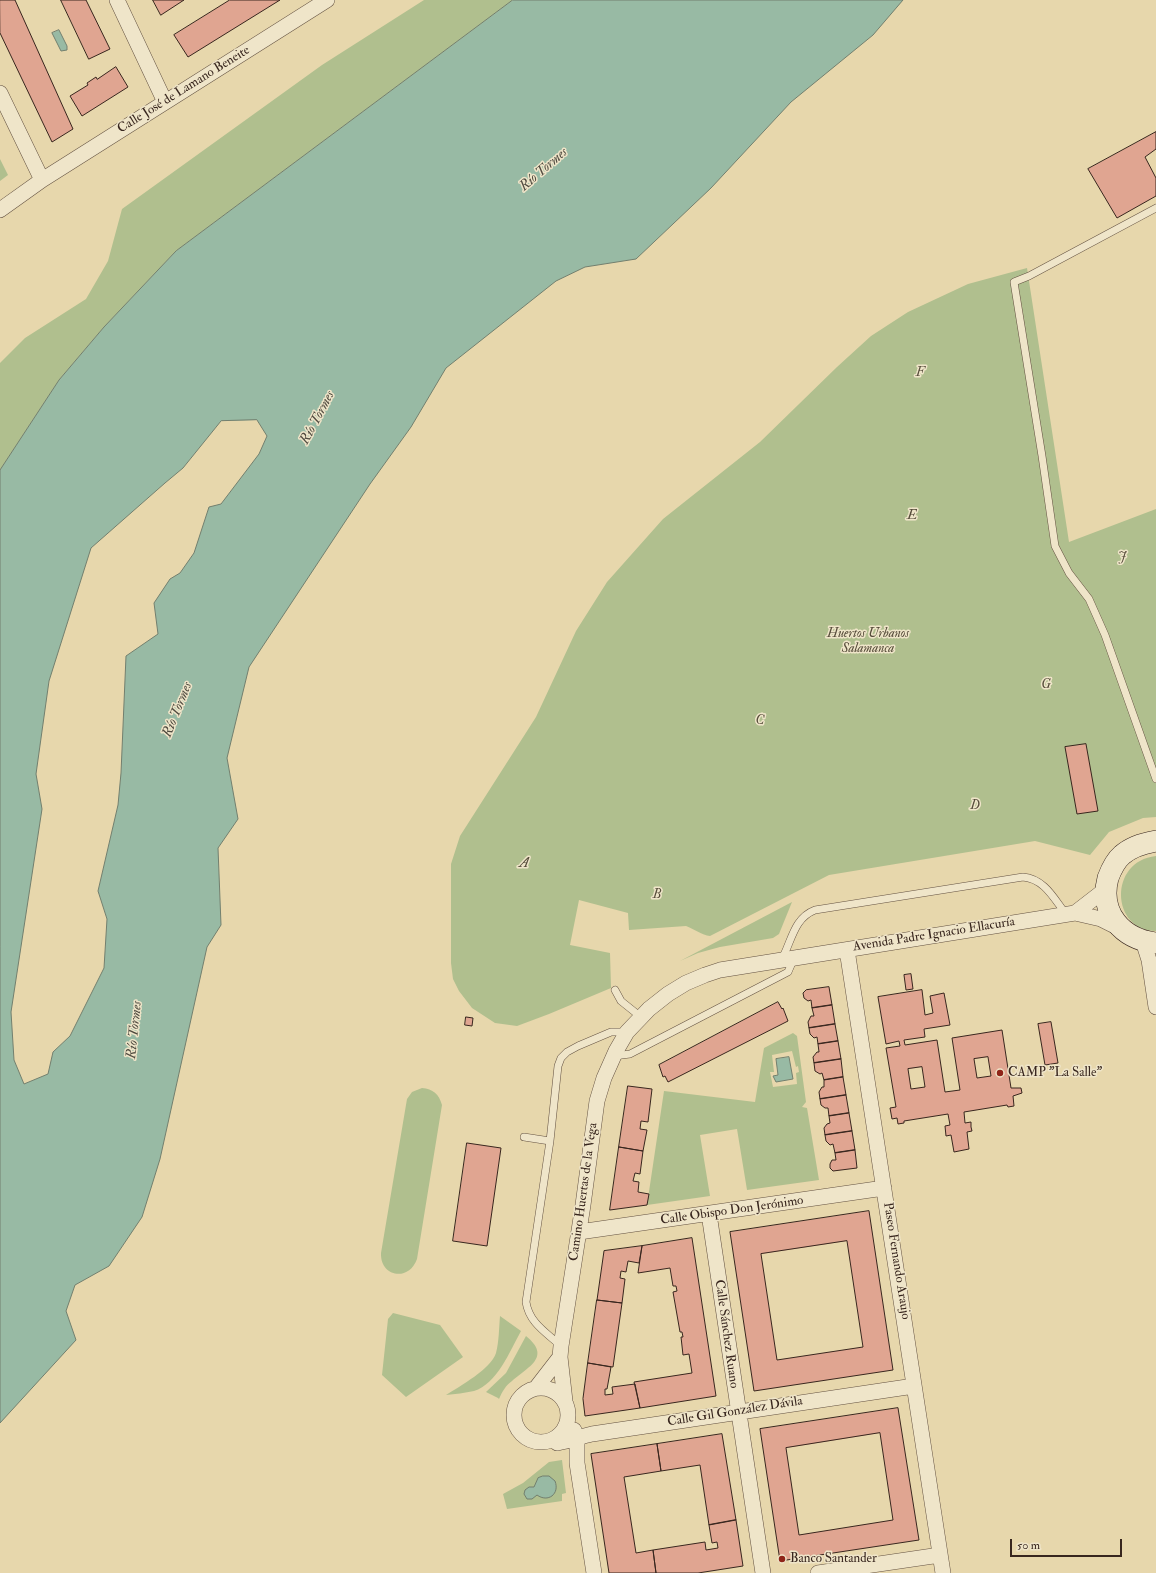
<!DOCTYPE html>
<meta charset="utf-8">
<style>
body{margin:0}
#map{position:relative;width:1156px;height:1573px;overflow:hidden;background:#e7d7ac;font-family:"IM FELL Double Pica",serif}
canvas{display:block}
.scale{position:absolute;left:1010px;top:1539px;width:112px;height:18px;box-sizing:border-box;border:2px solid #38261e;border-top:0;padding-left:5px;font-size:12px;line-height:14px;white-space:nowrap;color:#38261e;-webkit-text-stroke:3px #efe5c9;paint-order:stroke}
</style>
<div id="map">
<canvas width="1156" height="1573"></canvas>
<div class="scale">50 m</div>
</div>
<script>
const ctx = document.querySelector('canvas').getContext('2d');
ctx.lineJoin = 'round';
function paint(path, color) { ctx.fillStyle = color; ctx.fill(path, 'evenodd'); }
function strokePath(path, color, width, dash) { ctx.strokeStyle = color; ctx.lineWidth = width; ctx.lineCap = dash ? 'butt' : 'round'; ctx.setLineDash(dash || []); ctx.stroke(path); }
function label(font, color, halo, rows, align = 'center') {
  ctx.font = font + ' "IM FELL Double Pica",serif'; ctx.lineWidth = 3; ctx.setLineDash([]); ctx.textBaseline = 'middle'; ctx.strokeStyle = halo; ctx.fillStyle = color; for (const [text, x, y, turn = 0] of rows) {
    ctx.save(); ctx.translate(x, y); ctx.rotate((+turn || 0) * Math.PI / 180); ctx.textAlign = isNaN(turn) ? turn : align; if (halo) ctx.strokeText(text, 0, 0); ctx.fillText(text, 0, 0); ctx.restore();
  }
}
paint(new Path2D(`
 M424,0H513L176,251L104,327L59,380L0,470V363L25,338L86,299L108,261L122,209L322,65Z
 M0,159L8,175L0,181Z
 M1027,268L1069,542L1156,509V817L1143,818L1109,832L1090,855L1035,841L829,875L710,936C702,935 694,929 686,926L629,930L628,913L579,900L570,945L610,953L611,988L549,1014L517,1026L495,1023L472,1008L459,991L453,979L451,963V864L460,836L536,717L576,631L607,582L663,519L760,442L837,367L871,336L908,312L968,284Z
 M1156,856V931C1111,931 1108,861 1156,856Z
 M792,902L779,934L773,938L720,947L698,953L680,961Z
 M793,1033L797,1036L806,1102L802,1107L807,1108L819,1180L747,1190L737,1129L700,1135L710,1196L647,1205L664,1091L755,1102L764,1048ZM792,1051L796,1067L798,1066L799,1072L796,1073L797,1084L773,1087L770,1072H774L772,1055Z
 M422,1088C433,1089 439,1094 442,1105L417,1259C409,1282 380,1277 381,1253L407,1099L412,1092Z
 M393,1313L440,1325L463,1357L406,1397L382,1375L388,1319Z
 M500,1316L521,1331C510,1351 497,1384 474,1391C465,1393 455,1394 446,1395C460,1386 491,1369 496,1353C499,1342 499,1328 500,1316Z
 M526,1336C552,1357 528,1367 512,1381C506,1385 502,1392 499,1399L498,1398L486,1392L506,1373Z
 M562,1460L566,1493L562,1494V1501L507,1509L503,1494L523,1483L549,1462Z`), '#b0bf8e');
const water = new Path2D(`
 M513,0H903L873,35L791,102L711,188L636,259L585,267L556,281L446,368L411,427L370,484L249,667L227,758L238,819L218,848L221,925L207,947L160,1159L142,1217L109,1266L75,1285L66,1311L76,1340L0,1423V470L59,380L104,327L176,251ZM257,420L267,436L259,454L221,504L209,507L194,553L180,573L170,579L154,603L158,634L126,656L121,773L118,805L98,891L107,919L104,968L70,1036L53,1052L48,1074L24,1084L14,1060L11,1012L42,809L36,774L49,681L91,548L165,483L183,468L221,421Z
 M59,30L67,46V50L61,51L52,33Z
 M789,1057L793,1079L776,1082L773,1076L778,1075L776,1059Z
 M543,1476H549L555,1481C560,1494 548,1503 537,1495L532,1499H527L524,1494L525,1490L529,1487H534L538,1478Z`);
paint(water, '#98baa4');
strokePath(water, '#727f6e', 1);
const building = new Path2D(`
 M0,0H15L73,129L52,142L0,33Z
 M61,0H86L110,49L89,59Z
 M153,0H184L161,15Z
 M230,0H280L188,57L174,35Z
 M116,67L128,87L82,116L70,96L88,85L87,83L96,77L97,79Z
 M1156,132V149L1145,157L1156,178V196L1117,218L1088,169Z
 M1086,744L1098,811L1077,814L1065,747Z
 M911,974L913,989L906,990L904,975Z
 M829,987L832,1005L812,1008L811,1000L808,1001L804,998L803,993L806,990Z
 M922,990L925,1015L933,1013L930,996L944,993L950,1025L924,1029L925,1037L904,1040L905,1045L937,1040L945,1092L960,1090L952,1038L1002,1030L1011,1088H1021L1022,1093L1013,1096L1014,1106L1008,1107L1007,1105L964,1112L965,1123L971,1122V1127L972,1131L967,1132L969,1149L954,1152L951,1135L946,1136L945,1126L950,1125L948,1114L904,1121V1123L898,1124L897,1118L892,1119L890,1108L896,1107L886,1048L900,1046L899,1041L886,1044L878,997ZM988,1057L991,1076L977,1078L974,1059ZM922,1067L925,1087L911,1089L908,1069Z
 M778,1002L782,1009L783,1008L788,1021L668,1082L665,1076L663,1077L659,1065Z
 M832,1005L835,1024L809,1028L808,1022L811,1016H814L812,1008Z
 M466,1017L473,1018L472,1026L465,1025Z
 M1051,1022L1058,1063L1045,1065L1038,1024Z
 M835,1024L838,1041L818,1044L817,1037L814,1038L810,1034L809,1028Z
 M838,1041L841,1059L814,1063L813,1057L817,1052H819L818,1044Z
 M841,1059L843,1077L824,1080L822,1073L820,1074L815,1071L814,1063Z
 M843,1077L846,1095L820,1099L819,1092L822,1087H824V1080Z
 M628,1086L652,1089L648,1122L641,1121L640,1129L647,1130L643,1151L619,1147Z
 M846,1095L849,1113L829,1116L828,1108H825L821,1105L820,1099Z
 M849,1113L852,1131L825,1135L824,1128L827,1124L830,1123L829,1116Z
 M852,1131L855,1150L835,1153L833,1144L830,1145L826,1141L825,1135Z
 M467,1143L501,1148L487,1246L453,1241Z
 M619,1147L643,1151L640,1174L635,1173L633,1181L639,1182L638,1192L649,1194L647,1205L610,1210Z
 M855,1150L857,1168L833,1171L830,1168V1164L832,1160H836L835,1153Z
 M869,1211L893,1370L754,1391L730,1232ZM847,1241L863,1347L777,1360L761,1254Z
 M692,1238L716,1396L640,1408L634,1382L692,1373L689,1354L683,1355L681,1337H683L682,1332H680L673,1292L677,1291L676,1286H673L670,1268L638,1273L642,1246Z
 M642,1246L639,1263L628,1261L626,1272L621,1271L620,1278L625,1279L622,1303L597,1300L604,1251Z
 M597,1300L622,1303L613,1367L588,1363Z
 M588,1363L611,1367L607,1389H605V1395L613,1394L612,1387L635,1384L640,1408L585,1416L583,1399Z
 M898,1408L919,1540L780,1561L760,1429ZM880,1433L893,1520L799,1535L786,1448Z
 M722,1434L736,1520L709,1525L700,1465L661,1471L657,1444Z
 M657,1444L661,1471L624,1477L636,1553L653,1550L656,1573H609L591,1454Z
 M736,1520L743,1566L698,1573H656L653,1550L705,1542L706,1550L718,1548L717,1542L712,1543L709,1525Z`);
paint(building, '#e0a591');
strokePath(building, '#38261e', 1);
const service = new Path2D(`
 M1156,208L1029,276L1014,282L1042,456L1055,546L1069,573L1089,599L1105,635L1156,779
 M782,959C792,940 794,918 815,910L1023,877C1045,879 1054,899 1066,914
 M615,990L621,1001L641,1017
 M614,1056L630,1054L788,972L794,958
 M524,1137L550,1141
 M561,1346C547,1333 529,1323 526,1302L550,1141L558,1066L561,1058L567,1052L578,1046L611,1032H627`);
const minor = new Path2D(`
 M117,0L165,102
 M0,93L42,180
 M0,210L42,180L327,0
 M1075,913L1101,919L1121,929
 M1143,941L1149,960L1156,1007
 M847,950L943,1573
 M709,1214L763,1573
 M579,1232L884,1188
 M514 1415a27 27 0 1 1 54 0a27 27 0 1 1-54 0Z
 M536,1388L560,1357
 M565,1401L560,1357L561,1346L583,1205L597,1101L604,1078L616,1051L627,1032L649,1009L668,994L686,983L705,975L720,970L1075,913L1106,889
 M574,1430L577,1438V1463L594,1573
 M557,1443C569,1441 579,1437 592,1434L914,1386
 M818,1573L940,1555`);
const secondary = new Path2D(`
 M1156,841C1144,843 1132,846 1122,855C1115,861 1111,870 1108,878C1099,913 1122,939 1156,943`);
strokePath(service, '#645242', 8);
strokePath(minor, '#645242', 16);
strokePath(secondary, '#38261e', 22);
strokePath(service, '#efe5c9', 7);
strokePath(minor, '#efe5c9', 15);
strokePath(secondary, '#efe5c9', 21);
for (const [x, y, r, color] of [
 [1000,1073,4,"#8f2418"],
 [782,1559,4,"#8f2418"]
]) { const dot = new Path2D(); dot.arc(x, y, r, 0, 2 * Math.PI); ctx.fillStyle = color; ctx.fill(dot); strokePath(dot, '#efe5c9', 1.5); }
label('13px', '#38261e', '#efe5c9', [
 ["Calle José de Lamano Beneite",184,90,-32],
 ["Avenida Padre Ignacio Ellacuría",934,935,-9],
 ["Camino Huertas de la Vega",584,1192,-82],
 ["Calle Obispo Don Jerónimo",732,1211,-8],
 ["Paseo Fernando Araujo",896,1261,81],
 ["Calle Sánchez Ruano",726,1334,82],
 ["Calle Gil González Dávila",735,1412,-9]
]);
label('italic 13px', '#564c3a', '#efe5c9', [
 ["F",920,373],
 ["E",912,516],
 ["J",1122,558],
 ["Huertos Urbanos",868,634],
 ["Salamanca",868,649],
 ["G",1046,685],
 ["C",760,721],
 ["D",975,806],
 ["A",524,864],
 ["B",657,895]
]);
label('13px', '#38261e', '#efe5c9', [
 ["CAMP \"La Salle\"",1008,1073],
 ["Banco Santander",790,1559]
], 'left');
label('italic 14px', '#504b40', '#efe5c9', [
 ["Río Tormes",544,170,-41],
 ["Río Tormes",318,418,-62],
 ["Río Tormes",178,710,-68],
 ["Río Tormes",135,1030,-84]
]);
</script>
